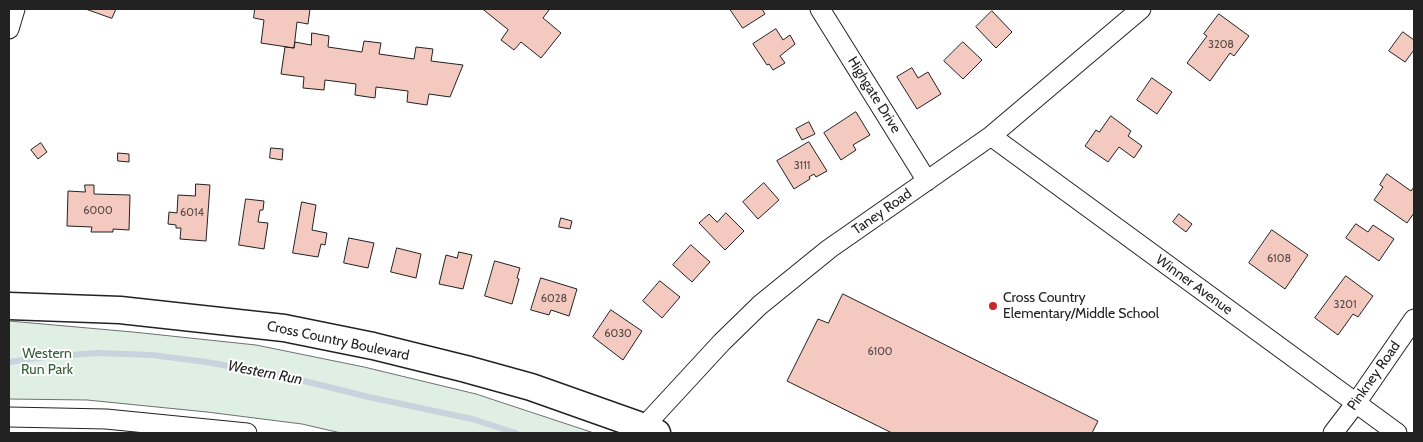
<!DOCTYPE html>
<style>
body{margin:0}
#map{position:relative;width:1423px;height:442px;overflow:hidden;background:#fff;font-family:Cabin,sans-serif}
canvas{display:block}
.frame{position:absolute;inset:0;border:10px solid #222;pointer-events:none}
</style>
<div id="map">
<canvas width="1423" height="442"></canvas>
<div class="frame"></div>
</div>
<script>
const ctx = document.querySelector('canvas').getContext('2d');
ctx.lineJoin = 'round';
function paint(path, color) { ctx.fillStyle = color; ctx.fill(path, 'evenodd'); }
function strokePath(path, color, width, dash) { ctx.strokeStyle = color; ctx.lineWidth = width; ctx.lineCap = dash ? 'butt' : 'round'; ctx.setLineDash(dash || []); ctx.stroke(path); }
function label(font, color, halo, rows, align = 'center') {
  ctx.font = font + ' Cabin,sans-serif'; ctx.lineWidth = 4; ctx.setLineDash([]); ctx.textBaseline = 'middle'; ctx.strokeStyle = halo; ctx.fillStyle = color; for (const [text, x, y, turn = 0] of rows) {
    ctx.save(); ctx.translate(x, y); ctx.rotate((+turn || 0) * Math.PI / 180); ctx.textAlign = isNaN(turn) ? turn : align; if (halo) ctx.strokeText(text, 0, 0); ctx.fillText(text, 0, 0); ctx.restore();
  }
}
const green = new Path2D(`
 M9,321L133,332L256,345L364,367L476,394L594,433H341L302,424L207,412L87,400L9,399Z`);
paint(green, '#e0efe3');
strokePath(green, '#6f6f6f', 1);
strokePath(new Path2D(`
 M9,362L46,357L97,353L152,355L206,362L280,375L369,397L472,419L516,433`), '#c7d3dd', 6);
const building = new Path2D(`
 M86,9H116L112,18Z
 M255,9H310L308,24L297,22L294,48L261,43L264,20L254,18Z
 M483,9H548L549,10L543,18L561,33L541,58L521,42L514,50L501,40L508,30Z
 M730,9H762L765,14L743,28Z
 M992,11L1012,32L996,48L976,27Z
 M1219,14L1249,36L1234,56L1230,53L1210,81L1187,63L1207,36L1204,34Z
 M776,29L783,40L790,35L795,44L780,56L785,63L773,70L769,64L767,65L753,44Z
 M1403,32L1414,40V50L1405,62L1389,51Z
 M312,33L329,36L328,47L362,52L364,41L381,43L379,54L414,59L416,47L433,49L431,61L463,65L450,97L429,94L427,105L407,102L408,91L376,87L375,98L355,95L356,84L325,80L324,90L303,88L304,77L281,74L285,47L294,48L295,42L311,45Z
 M963,42L982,60L963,79L944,61Z
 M912,68L918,78L928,72L941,94L917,109L897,77Z
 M1152,78L1172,92L1157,114L1137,100Z
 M856,112L870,135L853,145L856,150L841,160L824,133Z
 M1111,116L1131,131L1128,136L1142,146L1134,158L1119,147L1108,162L1085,146L1096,130L1099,132Z
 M809,122L815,134L802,140L796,129Z
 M809,142L827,171L816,177L814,174L809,177L810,179L794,189L777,161Z
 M41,143L47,152L38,159L31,150Z
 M271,148L283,149L282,160L270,158Z
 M118,153L129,154V162L118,161Z
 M1387,174L1411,191L1414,187V213L1407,223L1374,200L1383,187L1380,185Z
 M764,183L779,200L758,219L743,202Z
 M196,184L210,185L206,241L180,239L181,228H176V225L168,224L169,212L177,213L178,195L195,196Z
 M85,185H94V194L130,195L129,230L113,229V232H91L92,227L67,226L68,191L85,192Z
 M246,199L264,201L263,210H260L258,222L268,223L264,249L239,245Z
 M302,202L316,205L312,230L327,233L325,245L321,244L318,257L293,253Z
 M726,213L744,231L725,250L699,223L709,214L717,222Z
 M1179,214L1192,224L1186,232L1173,222Z
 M561,218L572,221L570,229L559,227Z
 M1356,224L1368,232L1373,225L1394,239L1379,261L1346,238Z
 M1272,230L1308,255L1285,289L1249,263Z
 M349,238L374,243L368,268L344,263Z
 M691,245L710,262L692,282L673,265Z
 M397,248L421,254L416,278L391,272Z
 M459,252L472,255L463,289L439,284L446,255L457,258Z
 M495,261L520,268L517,278L519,279L512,304L485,296Z
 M1346,276L1373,296L1358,317L1353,314L1338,335L1315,318Z
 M541,278L577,289L569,316L551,310L549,315L531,310Z
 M660,281L680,297L662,318L643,301Z
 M843,294L1098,421L1092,433H892L787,381L818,319L828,323Z
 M611,310L642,331L623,360L593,337Z`);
paint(building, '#f3c9c0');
strokePath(building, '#222', 1);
const minor = new Path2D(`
 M820,9L927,181
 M9,29L15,9
 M991,136L1397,433
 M9,417L106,419L247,433
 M638,433L722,342L760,305L829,249L991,136L1141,9
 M1333,433L1356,403L1414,319`);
const secondary = new Path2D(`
 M9,306L120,310L284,328L373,346L466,369L531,387L644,427L657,433`);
strokePath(minor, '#222', 21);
strokePath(secondary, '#222', 29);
strokePath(minor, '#fff', 19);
strokePath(secondary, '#fff', 26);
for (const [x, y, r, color] of [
 [993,306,5,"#c62828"]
]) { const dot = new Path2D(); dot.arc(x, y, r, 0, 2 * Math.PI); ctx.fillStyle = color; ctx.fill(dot); strokePath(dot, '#fff', 2); }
label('11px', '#564c4a', null, [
 ["3208",1221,45],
 ["3111",802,166],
 ["6000",98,211],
 ["6014",192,213],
 ["6108",1279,259],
 ["6028",554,299],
 ["3201",1345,305],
 ["6030",618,334],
 ["6100",880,352]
]);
label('14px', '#222', '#fff', [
 ["Highgate Drive",874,95,58],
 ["Taney Road",882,212,-35],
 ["Winner Avenue",1194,285,36],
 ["Cross Country Boulevard",338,341,12],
 ["Pinkney Road",1374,376,-55]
]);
label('14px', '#222', '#fff', [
 ["Cross Country",1003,298],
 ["Elementary/Middle School",1003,314]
], 'left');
label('14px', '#2f5e38', '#fff', [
 ["Western",47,354],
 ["Run Park",47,370]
]);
label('italic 15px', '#222', '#fff', [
 ["Western Run",265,373,11]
]);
</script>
